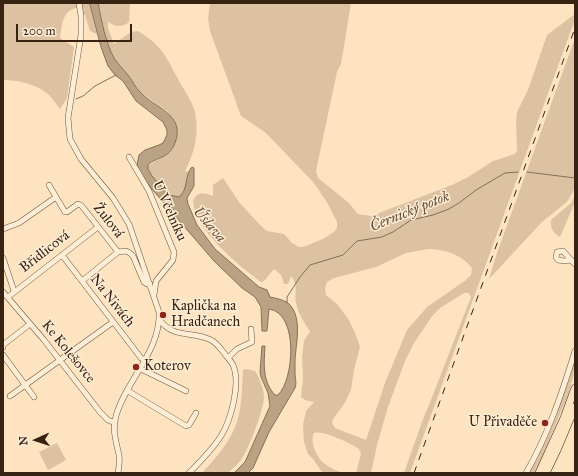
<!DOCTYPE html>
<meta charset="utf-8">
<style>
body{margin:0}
#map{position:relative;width:578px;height:476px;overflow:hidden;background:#fde3bf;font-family:"IM FELL Great Primer",serif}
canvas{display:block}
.frame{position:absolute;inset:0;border:4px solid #382312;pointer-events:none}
.north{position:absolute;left:16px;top:420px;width:40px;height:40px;-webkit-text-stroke:3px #feedd5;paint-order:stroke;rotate:267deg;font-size:11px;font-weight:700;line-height:16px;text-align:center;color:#382312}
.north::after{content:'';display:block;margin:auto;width:14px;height:18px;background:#382312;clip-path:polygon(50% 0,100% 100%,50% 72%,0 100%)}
.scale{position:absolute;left:16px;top:24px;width:116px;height:18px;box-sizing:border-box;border:2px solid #382312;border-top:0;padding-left:5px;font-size:12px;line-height:14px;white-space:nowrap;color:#382312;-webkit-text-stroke:3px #feedd5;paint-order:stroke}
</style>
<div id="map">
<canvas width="578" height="476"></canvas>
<div class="frame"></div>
<div class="north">N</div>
<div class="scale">200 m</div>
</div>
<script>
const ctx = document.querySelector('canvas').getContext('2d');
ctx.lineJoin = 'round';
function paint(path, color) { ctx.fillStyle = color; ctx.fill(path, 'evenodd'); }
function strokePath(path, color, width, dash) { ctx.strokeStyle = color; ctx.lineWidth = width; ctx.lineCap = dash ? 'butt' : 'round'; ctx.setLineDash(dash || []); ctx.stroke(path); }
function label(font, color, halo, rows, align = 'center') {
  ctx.font = font + ' "IM FELL Great Primer",serif'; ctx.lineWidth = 3; ctx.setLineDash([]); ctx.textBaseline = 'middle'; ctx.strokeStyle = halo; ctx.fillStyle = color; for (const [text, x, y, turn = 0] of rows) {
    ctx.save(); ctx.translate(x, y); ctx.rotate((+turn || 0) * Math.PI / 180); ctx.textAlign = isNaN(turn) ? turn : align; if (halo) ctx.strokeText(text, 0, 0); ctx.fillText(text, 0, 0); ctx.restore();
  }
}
paint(new Path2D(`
 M3,3H90L97,34L90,31L85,15L76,8C62,11 62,26 60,38L74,47L67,98L60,109C56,104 52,98 48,94C36,84 18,80 3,80Z
 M98,3H130L129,22C123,28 113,27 108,21V28L114,44L131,32L138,31C162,46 166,56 178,79C184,90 192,101 195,112C199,134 195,152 185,171L188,172C188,180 186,191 179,197L169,195C162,187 148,177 148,166L166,154L174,144L168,112L141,93L115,60L106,40Z
 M210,3H351L341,64L337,72L316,171L318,178L349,203L358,214L371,216L452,185L468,177L493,161L515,154L517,151L516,121L517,112L528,90L547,35L575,14V19L570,33L410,473H404L423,419L429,405L471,297L469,293H464L440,308L433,315L414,343L405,361L388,407L377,445L371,473H356L361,454L359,449C350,443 323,430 314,433C309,443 318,461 328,466C332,469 338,471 343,473L322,472L313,459L308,454L304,442L303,425L306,411L314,402L305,400L301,397L303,378L302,358L304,341L310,331C304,323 298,313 296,303C294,291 299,287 291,276L288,284H284L281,275L274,269L264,281L261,282C239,266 195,230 193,201C197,191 205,193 213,196V185L223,178L239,202L260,225L267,231L284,234L292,243L299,247H303L323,239L334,232L337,228V222L328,204L314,183L266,133L241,116L210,31L208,19ZM428,249C445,249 462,255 472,268L471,275L466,280L427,307L407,330L385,383L366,440L335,428L332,423L333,419L344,404L351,390L354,370L360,347L356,335L349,320L337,304L326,295L325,289L327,282L334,278L376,267L406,253Z
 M575,38V188L567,202L542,222L489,279L497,253Z
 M575,196V202L560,237C553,233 550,228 551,220L571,203Z
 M575,360C575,384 562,408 553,431C547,445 542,459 534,473H528C550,438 562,399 575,360Z
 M246,369L255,371C260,379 264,389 264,398C263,411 249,449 241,460C237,465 232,469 228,473H202C215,459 231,441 237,422C242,406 242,387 243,370Z
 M57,443L66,460L48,470L39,452Z`), '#dcc2a2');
const water = new Path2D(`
 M90,3H98C102,22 105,41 114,58C118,64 123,69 128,75C132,80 135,87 140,92C154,108 186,114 175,143C168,160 157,156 148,165V169L152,176L169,195L179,197C189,189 184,175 192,167L194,168V186L187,198L188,204L197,225L215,249L259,287L267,290L270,297C275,298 284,300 288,303C303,316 296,343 295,360C295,364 295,369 295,373C295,379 297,382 295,388L269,432L253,468L248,473H234L245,462L270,406L268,393L261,377L260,372L262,346H265C264,364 262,381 275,395H278C294,380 299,313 269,309L267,331H262L261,307L255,297L242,288L214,261L151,188L139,171L137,165L139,155L145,150L159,145L163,143L167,135V130L163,122L136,101L123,81L115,75L108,66L101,47Z`);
paint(water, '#baa284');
strokePath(water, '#866f56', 1);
strokePath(new Path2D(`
 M76,99L83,96L95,86L116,75
 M527,172L575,178
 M287,303V297L300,277L310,265L343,255L357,241L382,237L393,232L411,220L433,215L449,209L459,203L476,190L505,173L518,172`), '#866f56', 1);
const minor = new Path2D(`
 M79,3L81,16V35L68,118L70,139L81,159L113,198L129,224L159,312C161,351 126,380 116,416C112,430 116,441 119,455C120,461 119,467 118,473
 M129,157L149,191L174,252L173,260L156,281L154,295
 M49,185L65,212H67L78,204L81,205L118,252
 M3,229L19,223L56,197
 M62,255L141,358L145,360
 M3,258L14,291
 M571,260L564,261L558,260L556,257L557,252L563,251L575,264
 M82,281L118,252L126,251L130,253L133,256L144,282L147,284H150
 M3,292L44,340L100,412L108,420L115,423
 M8,297L98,227
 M159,319C174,340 192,330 211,340C217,343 220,348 224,353C227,357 231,361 233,365C241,383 231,420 221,436C212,450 200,462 189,473
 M3,347V345L30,324
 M3,355L34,397
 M228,358L237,349L252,342L251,329
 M139,368L186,391
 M128,391L186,426L189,425L196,413
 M10,396L113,322
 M526,473C548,435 562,393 575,351`);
const highway = new Path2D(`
 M539,473L564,418L575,388
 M546,473L558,448L575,407`);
strokePath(minor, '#69533d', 6);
strokePath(highway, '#382312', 8);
strokePath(minor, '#feedd5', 5);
strokePath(highway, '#fde3bf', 7);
strokePath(new Path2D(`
 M414,473L575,28`), '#382312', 1, [7, 7]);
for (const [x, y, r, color] of [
 [163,315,4,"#8f2418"],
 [136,367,4,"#8f2418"],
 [545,423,4,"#8f2418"]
]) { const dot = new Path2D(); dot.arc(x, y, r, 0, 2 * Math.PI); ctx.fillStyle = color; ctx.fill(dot); strokePath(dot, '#feedd5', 1.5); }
label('14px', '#382312', '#feedd5', [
 ["U Včelníku",169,211,66],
 ["Žulová",108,221,52],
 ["Břidlicová",45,252,-38],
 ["Na Nivách",112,301,52],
 ["Ke Kolešovce",68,352,51]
]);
label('14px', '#382312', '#feedd5', [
 ["Kaplička na",171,307],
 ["Hradčanech",171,323],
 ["Koterov",144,367],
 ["U Přivaděče",537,423,"right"]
], 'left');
label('italic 15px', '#664f3a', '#feedd5', [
 ["Černický potok",410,212,-22],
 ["Úslava",209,225,49]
]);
</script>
